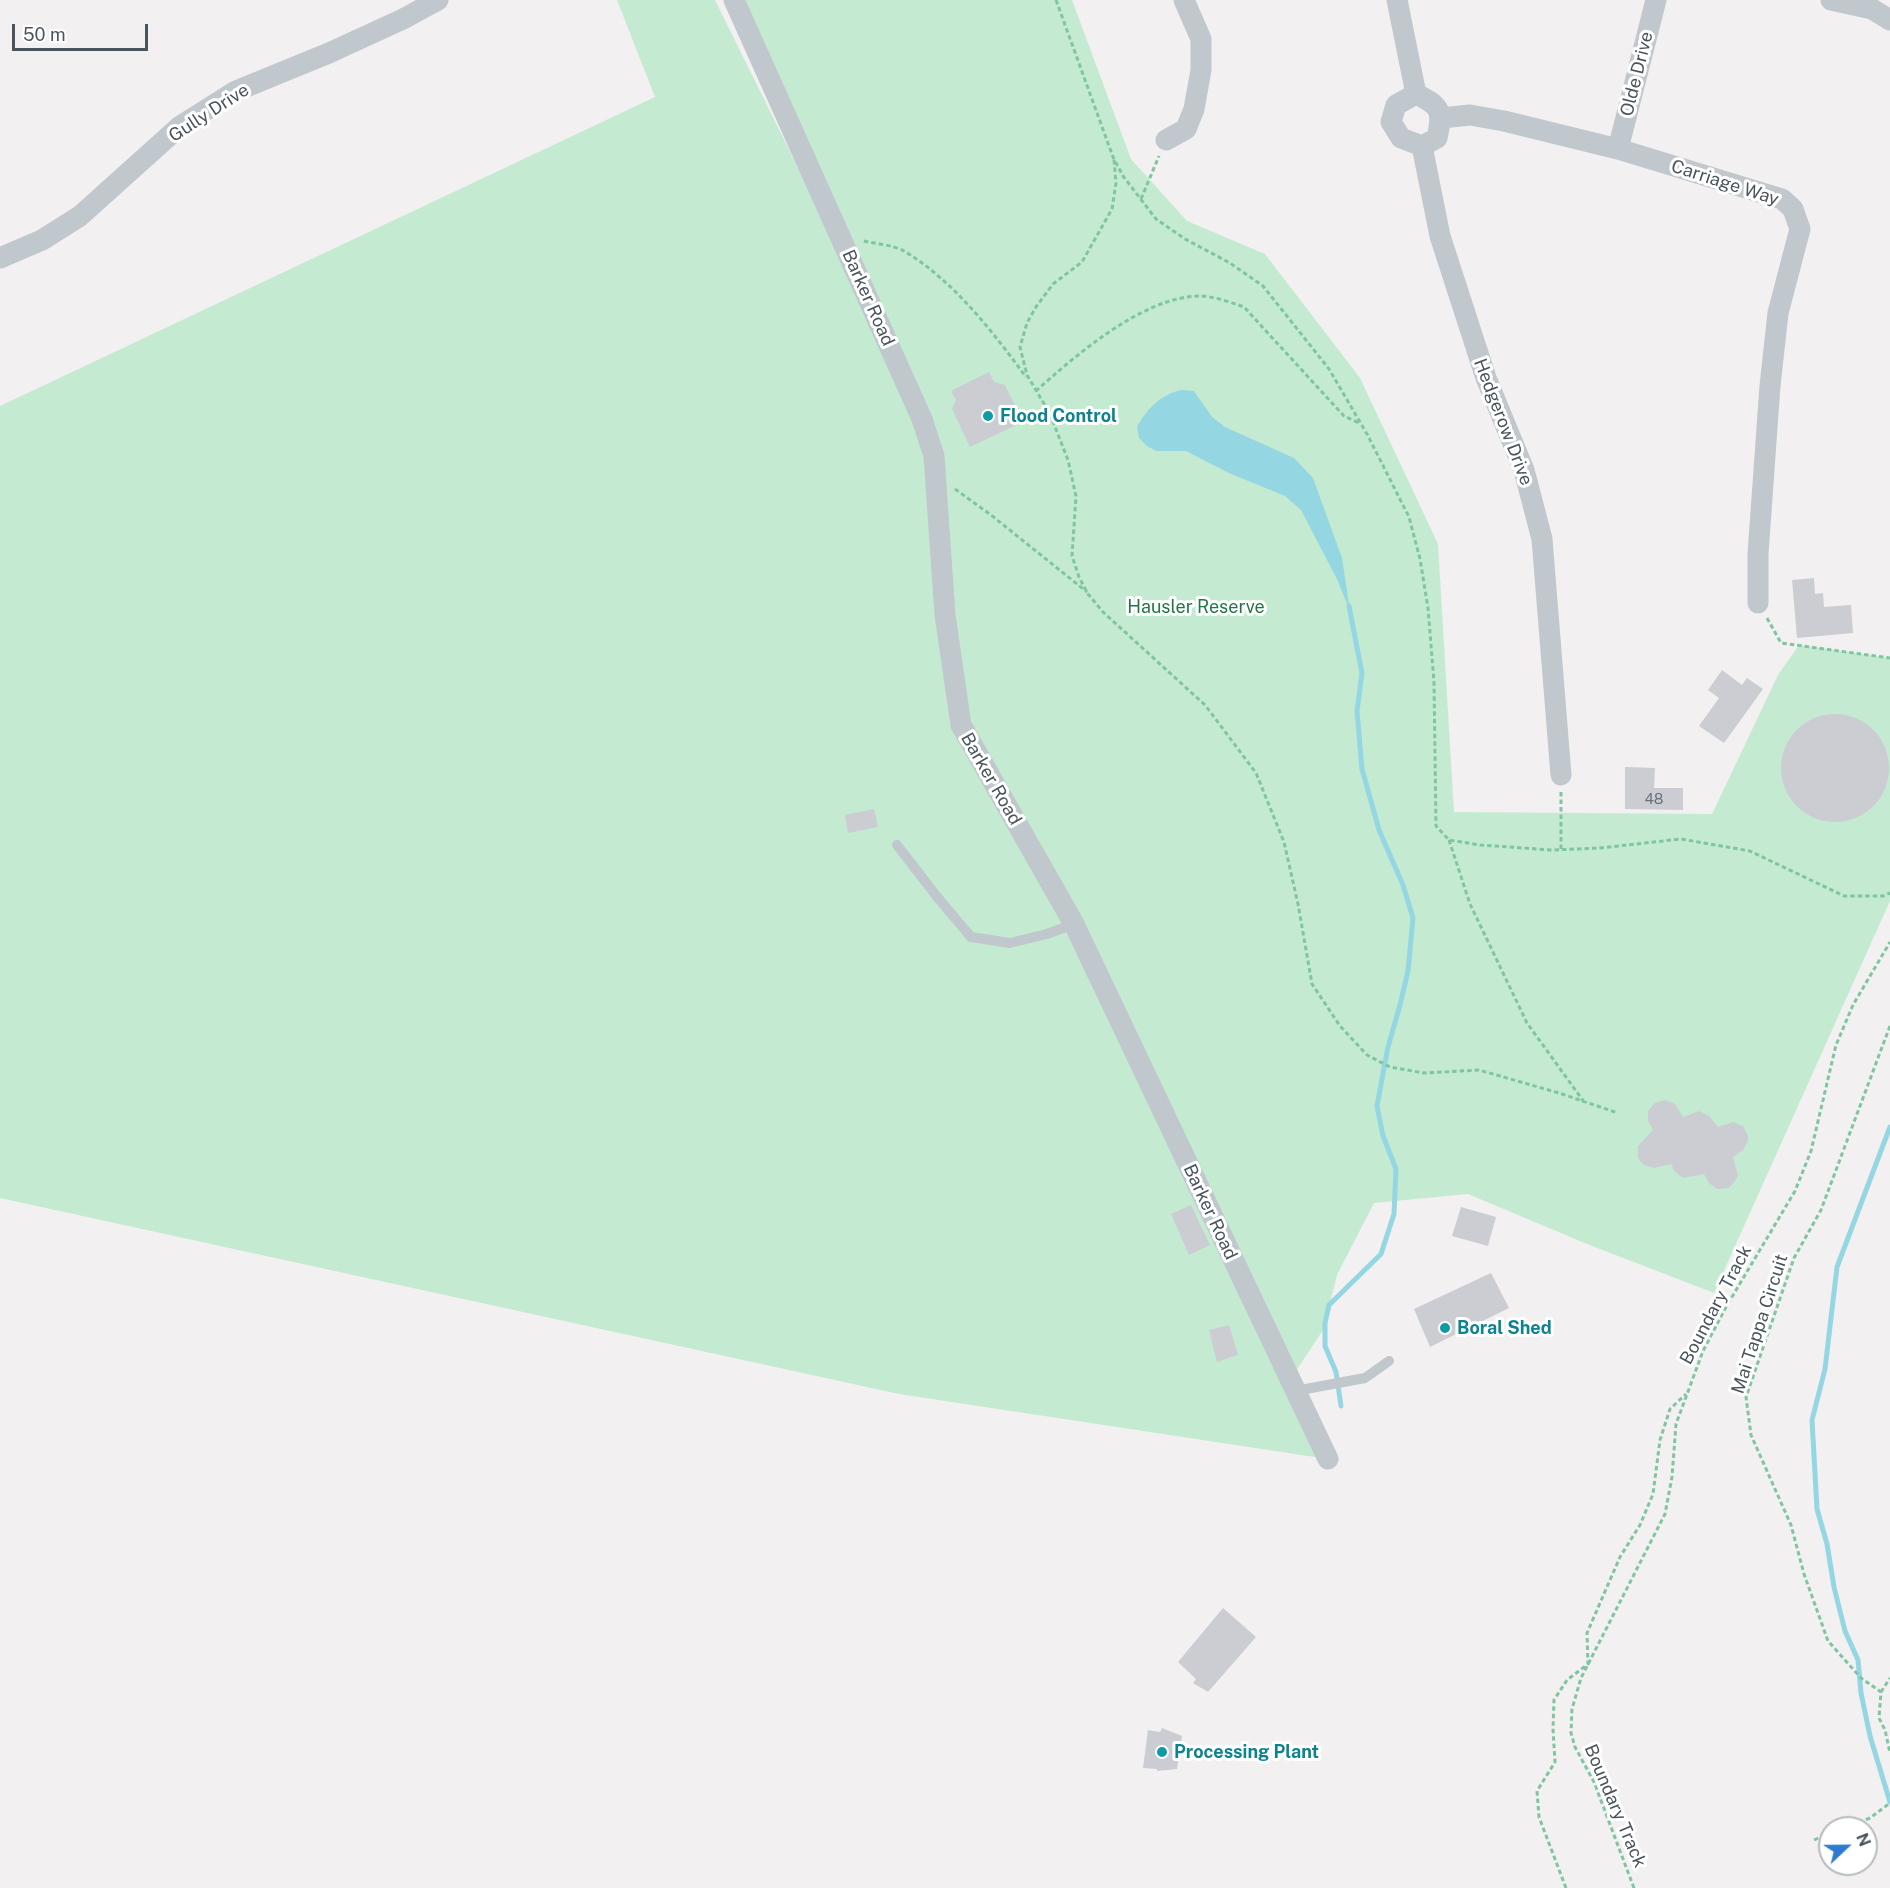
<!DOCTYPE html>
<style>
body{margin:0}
#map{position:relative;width:1890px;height:1888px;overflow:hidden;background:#f2f0f0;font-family:"Public Sans",sans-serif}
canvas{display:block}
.north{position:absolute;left:1818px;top:1816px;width:60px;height:60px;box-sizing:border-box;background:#fff;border:2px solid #b7bbbe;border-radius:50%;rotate:68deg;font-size:16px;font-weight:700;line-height:24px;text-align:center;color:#4a545c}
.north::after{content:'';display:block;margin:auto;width:21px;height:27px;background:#2c7bd0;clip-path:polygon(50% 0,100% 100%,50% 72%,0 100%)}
.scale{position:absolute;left:12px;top:24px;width:136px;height:27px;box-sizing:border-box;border:3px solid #4a545c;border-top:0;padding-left:8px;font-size:18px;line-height:21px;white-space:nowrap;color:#4a545c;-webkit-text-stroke:4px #fff;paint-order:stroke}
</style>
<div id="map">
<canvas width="1890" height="1888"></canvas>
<div class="north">N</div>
<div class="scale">50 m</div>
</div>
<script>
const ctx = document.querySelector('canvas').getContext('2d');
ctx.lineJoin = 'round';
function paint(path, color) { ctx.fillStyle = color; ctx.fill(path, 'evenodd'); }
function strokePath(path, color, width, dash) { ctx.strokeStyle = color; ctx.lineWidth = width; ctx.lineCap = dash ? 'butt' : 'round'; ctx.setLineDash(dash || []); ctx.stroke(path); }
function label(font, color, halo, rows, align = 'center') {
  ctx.font = font + ' "Public Sans",sans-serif'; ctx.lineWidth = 6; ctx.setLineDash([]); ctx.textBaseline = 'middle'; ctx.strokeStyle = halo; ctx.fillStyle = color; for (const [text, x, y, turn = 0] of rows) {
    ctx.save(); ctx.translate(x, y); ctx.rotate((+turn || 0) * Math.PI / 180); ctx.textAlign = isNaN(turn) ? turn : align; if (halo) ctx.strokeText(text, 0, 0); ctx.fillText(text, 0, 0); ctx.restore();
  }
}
paint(new Path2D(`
 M617,0H715L895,364L745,0H1072L1131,159L1187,221L1265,254L1360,378L1438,544L1454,812L1712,814L1778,675L1799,645L1890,658V901L1714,1293L1587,1244L1468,1194L1374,1203L1337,1275L1323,1330L1290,1380L1328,1459L899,1394L0,1198V406L655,97Z`), '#c4ebd1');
paint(new Path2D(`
 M1182,390L1194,391L1212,417L1225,427L1294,458L1313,478L1342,558L1350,611L1337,579L1301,510L1285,496L1229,473L1186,451H1156L1147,446L1139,438L1137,427C1146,410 1162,393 1182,390Z`), '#95d6e3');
strokePath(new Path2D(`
 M1890,1127L1837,1267L1825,1369L1812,1420L1817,1509L1827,1544L1834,1587L1845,1631L1858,1660L1861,1693L1870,1736L1890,1802
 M1341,1406L1336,1372L1325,1346V1323L1329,1305L1381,1254L1394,1214L1396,1169L1383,1136L1377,1106L1388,1047L1400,1005L1408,971L1413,918L1403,885L1379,830L1362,769L1357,711L1362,673L1349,606`), '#95d6e3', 5);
paint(new Path2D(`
 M989,372L994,382L1005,385L1023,422L970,447L952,409L956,400L951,391Z
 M1814,578L1815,594L1823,593L1824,607L1851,605L1853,633L1797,638L1792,580Z
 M1722,670L1742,685L1747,678L1763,689L1724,743L1699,726L1719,698L1708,690Z
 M1781 768a54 54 0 1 1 108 0a54 54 0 1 1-108 0Z
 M1625,767L1655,768L1654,788H1683V810L1625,809Z
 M874,809L878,827L848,833L845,815Z
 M1665,1100L1675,1104L1683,1117L1699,1111L1709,1116L1718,1127L1733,1122L1743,1126L1748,1136V1141L1743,1150L1733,1157L1738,1176L1732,1185L1728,1188L1717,1189L1709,1183L1704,1174L1683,1178L1675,1172L1671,1164L1654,1168L1644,1165L1640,1161L1638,1157V1146L1653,1130L1648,1121V1111L1655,1103Z
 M1191,1205L1210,1245L1189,1255L1171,1214Z
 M1461,1207L1496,1217L1488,1246L1452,1236Z
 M1491,1273L1509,1308L1430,1347L1414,1309Z
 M1229,1325L1238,1355L1217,1362L1209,1330Z
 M1223,1608L1256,1637L1208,1692L1193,1683L1196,1679L1178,1662Z
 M1162,1728L1182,1736L1177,1769L1157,1771V1769L1143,1768L1148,1730L1160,1732Z`), '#cbcdd2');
strokePath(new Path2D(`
 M1056,0L1113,157L1123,176L1156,219L1185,239L1230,263L1263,286L1329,369L1367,434L1409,517L1420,559L1428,608L1434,682L1436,826L1449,840L1480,845L1552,850L1600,848L1681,839L1750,851L1844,896H1883L1890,893
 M1114,160L1116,183L1112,209L1082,262L1053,284L1036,307L1027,323L1020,347L1027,375L1050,414L1068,460L1076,496L1072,556L1079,577L1088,594L1103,612L1205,705L1256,773L1284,842L1298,904L1312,984L1340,1026L1367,1055L1390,1067L1424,1073L1479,1070L1559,1093L1618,1113
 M1141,199L1159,156
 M864,241C876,244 894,245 904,251C954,281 992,331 1026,377
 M1036,391C1076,355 1143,297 1199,296C1213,296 1230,302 1244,307L1344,416L1359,423
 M955,489L991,515L1087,592
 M1767,618L1781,643L1890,658
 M1561,792V850
 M1449,840L1470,904L1527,1023L1584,1102
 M1890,1026L1821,1210L1794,1258L1746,1397L1751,1435L1791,1525L1804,1574L1828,1641L1861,1678L1881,1692L1879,1718L1885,1730L1890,1753
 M1881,1692L1890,1678
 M1845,1828L1870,1818L1890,1803
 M1814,1840L1830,1833
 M1566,1888L1539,1817L1537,1791L1555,1762L1553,1729L1554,1700L1567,1680L1588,1664L1587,1633L1620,1557L1640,1525L1653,1494L1660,1440L1670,1409L1686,1394
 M1634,1888L1594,1782L1575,1747L1571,1733L1572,1709L1581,1678L1665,1514L1672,1477L1676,1424L1703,1351L1726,1307L1795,1191L1811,1151L1836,1045L1853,1005L1890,942`), '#7fc6a0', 3, [4.5, 3]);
strokePath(new Path2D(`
 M897,845L938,898L971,937L1010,943L1047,934L1074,924
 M1295,1391L1365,1378L1389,1361`), '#c0c8cd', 10);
strokePath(new Path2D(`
 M734,0L922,419L934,456L945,615L961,725L1074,924L1328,1459
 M1397,0L1416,94
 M1831,0L1872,9L1890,20
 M1416,94C1441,106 1443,111 1437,138L1422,146L1401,138L1391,122L1396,105Z
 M1441,118L1470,115L1504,121L1618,149L1782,199L1793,209L1800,229L1778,313L1770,386L1758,554V603
 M1166,140L1186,129L1194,109L1201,70V39L1184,0
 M1422,146L1440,236L1486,378L1524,470L1542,539L1561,775
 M1618,149L1656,0
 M0,258L42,240L80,216L179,127L236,91L329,53L403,19L438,0`), '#c0c8cd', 21);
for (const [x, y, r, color] of [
 [988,416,6,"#0f9aa8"],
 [1445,1328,6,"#0f9aa8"],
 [1162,1752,6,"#0f9aa8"]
]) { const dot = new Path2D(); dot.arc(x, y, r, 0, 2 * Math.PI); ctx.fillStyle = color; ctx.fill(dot); strokePath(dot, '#fff', 2); }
label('15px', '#6a727a', null, [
 ["48",1654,799]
]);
label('18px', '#4a545c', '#fff', [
 ["Olde Drive",1637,74,-76],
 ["Gully Drive",209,113,-33],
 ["Carriage Way",1725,183,18],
 ["Barker Road",868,298,66],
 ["Hedgerow Drive",1503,422,69],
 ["Barker Road",991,779,60],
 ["Barker Road",1210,1212,65],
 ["Boundary Track",1716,1305,-62],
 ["Mai Tappa Circuit",1760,1324,-72],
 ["Boundary Track",1615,1806,67]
]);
label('bold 18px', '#0d838f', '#fff', [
 ["Flood Control",1000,416],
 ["Boral Shed",1457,1328],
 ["Processing Plant",1174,1752]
], 'left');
label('18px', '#217648', '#fff', [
 ["Hausler Reserve",1196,607]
]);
</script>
